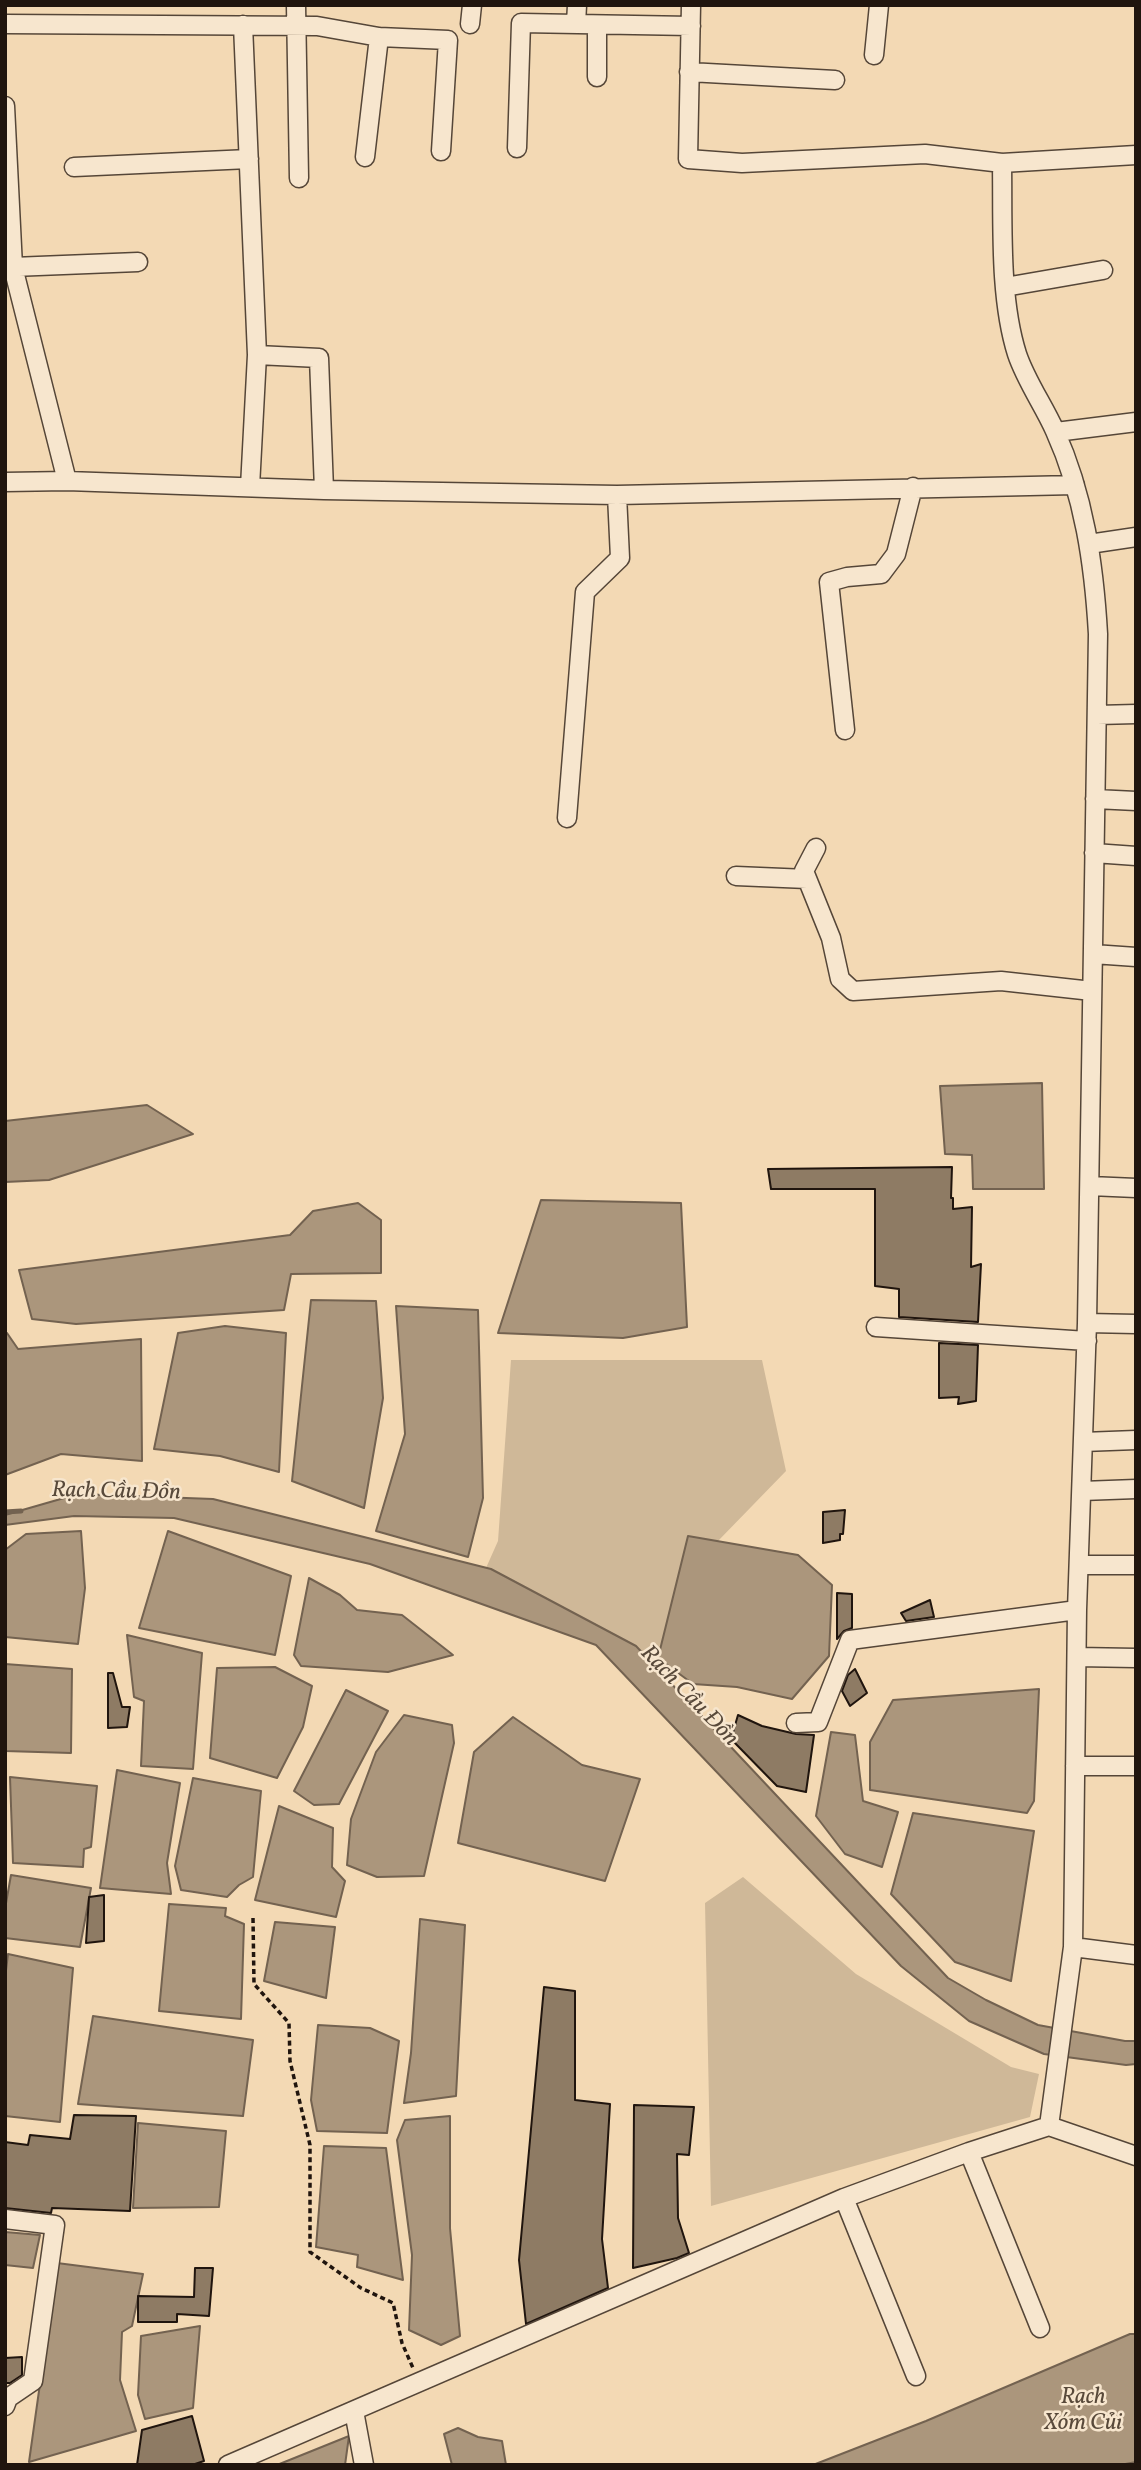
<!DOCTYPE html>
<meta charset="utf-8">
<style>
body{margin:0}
#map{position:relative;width:1141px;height:2470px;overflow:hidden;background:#f3d9b4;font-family:Vollkorn,serif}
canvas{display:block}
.frame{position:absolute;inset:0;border:7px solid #20150e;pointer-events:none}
</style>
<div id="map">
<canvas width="1141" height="2470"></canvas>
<div class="frame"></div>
</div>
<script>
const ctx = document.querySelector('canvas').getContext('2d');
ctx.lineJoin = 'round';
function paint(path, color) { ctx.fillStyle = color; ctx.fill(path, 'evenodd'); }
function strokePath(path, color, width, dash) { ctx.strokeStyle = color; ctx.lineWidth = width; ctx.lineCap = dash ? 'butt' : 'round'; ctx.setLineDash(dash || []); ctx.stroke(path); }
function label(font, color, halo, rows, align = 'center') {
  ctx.font = font + ' Vollkorn,serif'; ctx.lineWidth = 5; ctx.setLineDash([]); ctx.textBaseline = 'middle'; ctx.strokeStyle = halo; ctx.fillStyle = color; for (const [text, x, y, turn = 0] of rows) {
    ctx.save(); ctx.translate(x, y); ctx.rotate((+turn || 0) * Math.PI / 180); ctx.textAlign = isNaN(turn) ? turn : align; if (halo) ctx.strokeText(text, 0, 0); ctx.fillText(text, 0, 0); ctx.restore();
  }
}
paint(new Path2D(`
 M511,1360H762L786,1471L718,1541L688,1537L658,1658L653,1664L636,1646L486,1568L498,1541Z
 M743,1877L856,1974L1011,2067L1039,2074L1030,2117L711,2206L705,1903Z`), '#cfb898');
const water = new Path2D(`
 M1042,1083L1044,1189H973L972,1155L945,1154L940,1086Z
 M147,1105L193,1134L49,1180L5,1182V1121Z
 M541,1200L681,1203L687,1327L623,1338L498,1333Z
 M358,1203L381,1220V1273L291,1274L284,1310L76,1324L32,1319L19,1270L290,1235L313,1211Z
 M311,1300L376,1301L383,1398L364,1508L292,1481Z
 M396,1306L478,1310L483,1498L468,1557L376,1531L405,1434Z
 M225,1326L286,1333L279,1472L220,1456L154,1449L178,1333Z
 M7,1333L18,1349L141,1339L142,1461L61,1454L5,1475V1335Z
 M78,1494L213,1499L491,1569L636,1646L948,1978L986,2000L1038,2025L1125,2041H1136V2064L1126,2065L1044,2054L969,2021L901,1966L596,1645L370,1564L174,1518L74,1516L5,1525V1515Z
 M81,1531L85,1588L78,1644L5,1637V1550L26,1534Z
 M168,1531L291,1576L275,1655L139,1628Z
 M688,1536L798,1555L832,1585L829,1656L792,1699L737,1687L693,1684L658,1658Z
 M309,1578L340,1595L357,1610L402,1615L453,1655L388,1672L301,1666L294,1655Z
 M127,1635L202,1653L193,1769L141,1766L144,1701L134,1697Z
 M5,1664L72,1669L71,1753L5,1751Z
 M275,1667L312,1686L303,1727L277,1778L210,1758L217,1668Z
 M1039,1689L1034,1801L1027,1813L870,1790V1742L893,1700Z
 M346,1690L388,1711L339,1804L314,1805L294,1791Z
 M404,1715L452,1725L454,1743L424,1876L377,1877L347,1865L351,1819L376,1752Z
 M513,1717L582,1765L640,1779L605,1881L458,1843L474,1752Z
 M831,1732L855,1735L863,1801L898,1812L882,1867L845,1854L816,1816Z
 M117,1770L180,1783L167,1863L171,1894L100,1888Z
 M10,1777L97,1786L91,1847L84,1849L83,1867L13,1863Z
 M193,1778L261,1791L253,1877L239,1885L227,1897L181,1890L175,1866Z
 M279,1806L333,1828L332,1867L345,1881L336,1917L255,1900Z
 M913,1813L1034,1831L1011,1981L955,1962L891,1894Z
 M11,1875L91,1888L80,1947L5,1938V1909Z
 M169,1904L226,1908L225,1916L244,1924L241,2019L159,2011Z
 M420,1919L465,1925L456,2096L404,2103L411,2053Z
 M275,1922L335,1927L326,1998L264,1981Z
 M8,1954L73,1968L60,2122L5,2116V1979Z
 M93,2016L253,2040L243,2116L78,2104Z
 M318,2025L370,2028L399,2041L387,2133L317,2131L311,2100Z
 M450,2116V2228L460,2336L441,2345L409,2330L412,2255L397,2140L405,2120Z
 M138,2123L226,2131L219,2207L133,2208Z
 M324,2146L386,2148L403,2280L357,2267L358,2255L316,2247Z
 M5,2232L40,2235L33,2268L5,2265Z
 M57,2263L143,2274L132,2326L122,2332L120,2380L136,2431L29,2462Z
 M200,2326L193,2408L145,2419L138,2395L141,2336Z
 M1130,2334H1136V2462L1120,2465H813L926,2421Z
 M458,2428L478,2437L502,2441L506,2465H452L444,2434Z
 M349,2436L345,2465H277Z`);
paint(water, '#ab967c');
strokePath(water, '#736250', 2);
strokePath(new Path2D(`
 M5,1512L21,1511`), '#736250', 5);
const building = new Path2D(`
 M952,1167L951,1198H953V1209L972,1207L971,1267L981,1264L978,1322L899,1317V1289L875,1286V1189H771L768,1169Z
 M939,1343L978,1345L976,1401L958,1404L959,1397L939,1398Z
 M845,1510L843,1534H840V1540L823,1543V1512Z
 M837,1593L852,1594V1628L844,1631L837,1639Z
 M930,1600L934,1617L906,1621L901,1613Z
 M855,1669L867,1693L850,1706L842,1691L848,1675Z
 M108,1673H113L122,1707H130L127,1727L108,1728Z
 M738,1715L762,1726L796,1734L814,1735L806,1792L777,1786L731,1739Z
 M104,1895V1941L86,1943L89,1897Z
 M544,1987L575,1991V2100L610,2104L602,2239L608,2288L526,2324L519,2260Z
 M634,2105L694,2107L689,2155L677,2154L678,2218L689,2253L677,2258L633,2268Z
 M74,2115L136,2116L130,2211L52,2208L51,2213L5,2208V2142L28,2145L30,2135L70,2139Z
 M195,2268H213L209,2316L177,2314V2322H138V2296L194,2297Z
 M22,2357V2375L10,2383H5V2358Z
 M192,2416L204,2461L192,2465H137L142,2430Z`);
paint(building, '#8e7b64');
strokePath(building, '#20150e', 2);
const minor = new Path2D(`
 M296,5L299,178
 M691,5L688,159L742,163L925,154L1002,163
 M5,24L317,26L379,37L448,40L441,151
 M470,24L472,5
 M576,24L577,5
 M243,25L257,355L250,487
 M874,55L879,5
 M689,72L835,80
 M597,77V25
 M5,106L13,267L67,481
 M517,148L521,23L691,26
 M365,157L379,37
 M74,167L249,159
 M13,267L138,262
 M1005,287L1103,270
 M257,355L319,358L324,490
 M1056,432L1136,422
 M5,482L67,481L324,490L617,495L1075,485
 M1089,544L1136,537
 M1097,715L1136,714
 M845,730L829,582L847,577L881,574L896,554L913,487
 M1095,799L1136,801
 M567,818L585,592L620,558L617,495
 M816,848L804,871L831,938L840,979L853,991L1001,981L1092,991
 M1094,853L1136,856
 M736,876L807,879
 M1093,954L1136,957
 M1090,1186L1136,1188
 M1087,1323L1136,1324
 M876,1327L1087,1341
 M1083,1442L1136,1440
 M1082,1491L1136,1489
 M1079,1565H1136
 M1077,1657L1136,1658
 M796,1723L818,1722L850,1640L1077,1610
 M1075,1766H1136
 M1073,1947L1136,1955
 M1049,2126L1073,1947L1077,1610L1087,1323L1098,634C1094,564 1084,495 1055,431C1044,406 1026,381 1017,354C999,297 1003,223 1002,163L1136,155
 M969,2152L1040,2328
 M844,2198L916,2376
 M5,2219L55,2225L33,2381L8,2398L5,2406
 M354,2411L364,2465
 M228,2465L844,2198L969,2152L1049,2126L1136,2156`);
strokePath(minor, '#554638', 21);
strokePath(new Path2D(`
 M253,1918L254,1984L289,2023L290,2061L310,2145V2252L361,2288L393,2303L402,2343L413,2368`), '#20150e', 3.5, [5, 3.5]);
strokePath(minor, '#f7e6ce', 18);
label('italic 23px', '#58493a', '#f7e6ce', [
 ["Rạch Cầu Đồn",116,1493,1],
 ["Rạch Cầu Đồn",688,1697,46],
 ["Rạch",1083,2399],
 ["Xóm Củi",1083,2425]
]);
</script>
